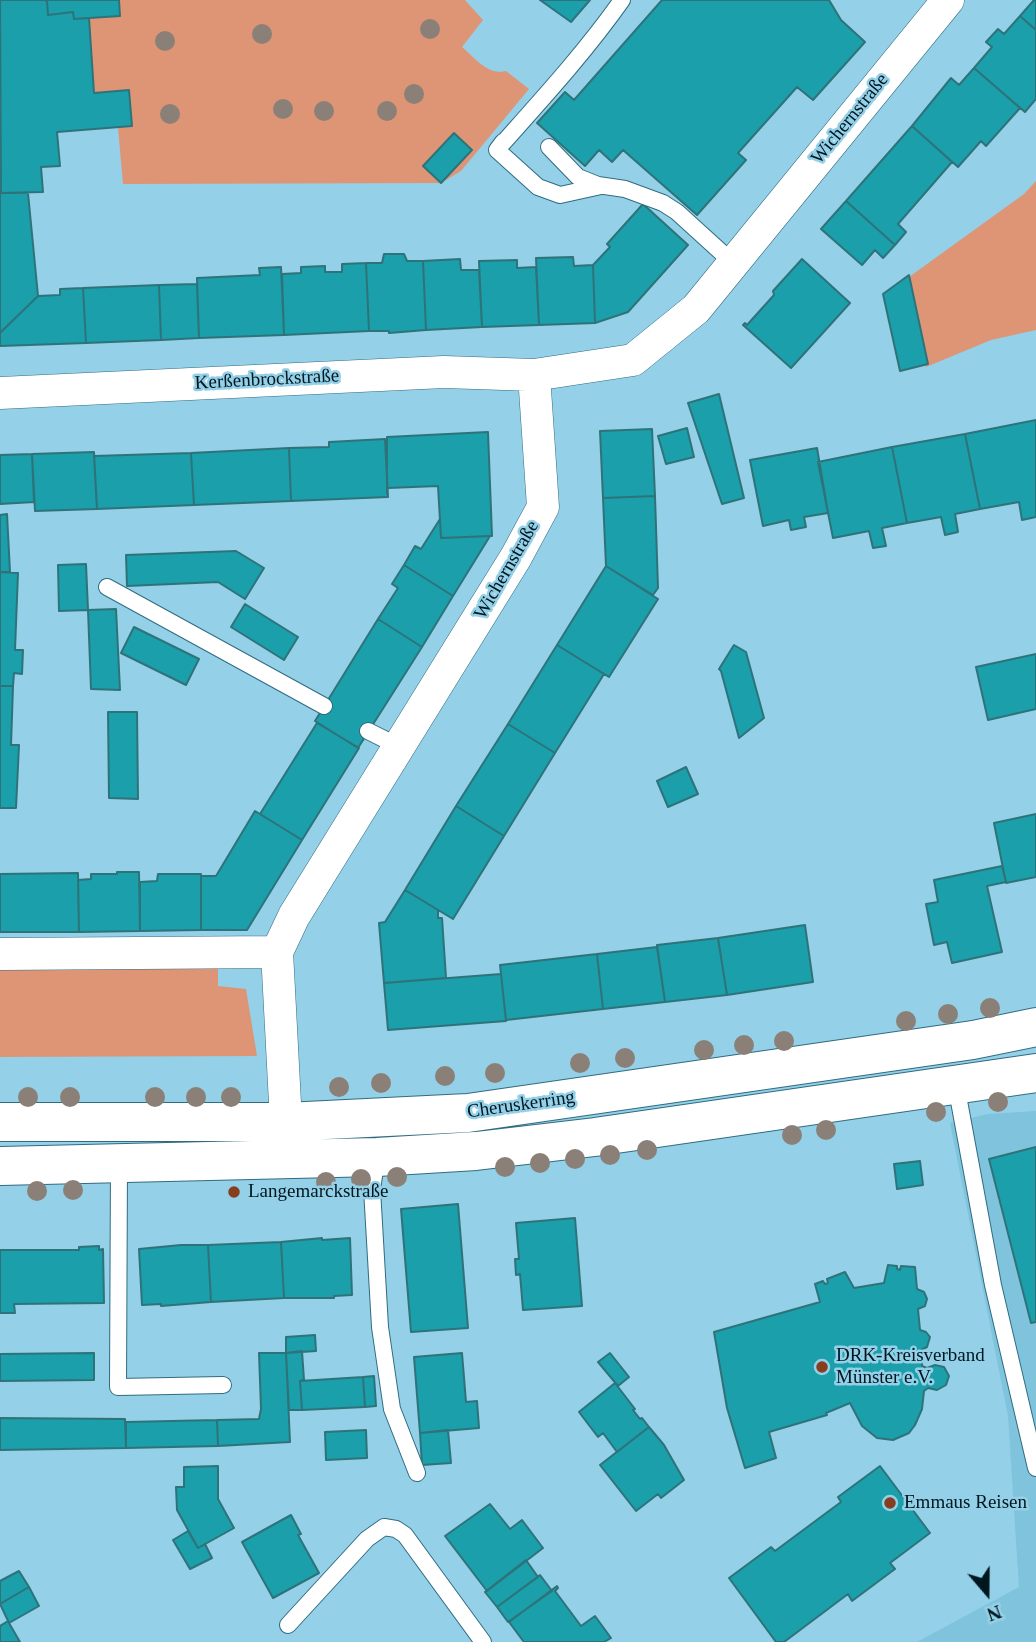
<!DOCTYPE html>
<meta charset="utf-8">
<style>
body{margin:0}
#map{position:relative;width:1036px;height:1642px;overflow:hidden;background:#94d0e7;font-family:Georgia,serif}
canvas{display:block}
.north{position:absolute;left:952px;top:1558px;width:70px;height:70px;-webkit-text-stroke:5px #94d0e7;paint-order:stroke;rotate:160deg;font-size:19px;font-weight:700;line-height:28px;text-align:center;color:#011720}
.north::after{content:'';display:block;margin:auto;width:24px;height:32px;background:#011720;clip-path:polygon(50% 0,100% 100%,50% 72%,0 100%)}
</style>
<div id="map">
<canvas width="1036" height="1642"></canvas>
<div class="north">N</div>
</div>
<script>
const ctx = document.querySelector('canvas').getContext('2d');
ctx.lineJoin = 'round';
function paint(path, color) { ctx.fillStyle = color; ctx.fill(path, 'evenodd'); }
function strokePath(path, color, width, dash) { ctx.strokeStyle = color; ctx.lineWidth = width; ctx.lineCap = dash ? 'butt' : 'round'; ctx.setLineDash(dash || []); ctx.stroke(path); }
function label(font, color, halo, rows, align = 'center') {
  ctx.font = font + ' Georgia,serif'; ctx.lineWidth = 5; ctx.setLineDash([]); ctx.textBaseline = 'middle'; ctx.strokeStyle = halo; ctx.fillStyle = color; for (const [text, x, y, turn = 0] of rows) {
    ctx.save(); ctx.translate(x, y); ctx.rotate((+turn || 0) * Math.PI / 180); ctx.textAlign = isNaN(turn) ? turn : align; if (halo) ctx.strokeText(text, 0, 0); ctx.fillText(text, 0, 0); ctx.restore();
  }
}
paint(new Path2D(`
 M1036,1111V1642H917L1019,1587L1008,1416L950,1123L988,1114Z`), '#7fc3dd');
paint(new Path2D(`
 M119,0H465L483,20L462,47C474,57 488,76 506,71L529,89L461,171L441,183L123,184L118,128L132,126L129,91L94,93L89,18L120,16Z
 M1036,181V330L991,340L926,367L909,277L1024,194Z
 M218,968V986L246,989L257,1056L0,1057V969Z`), '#de9576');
const building = new Path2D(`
 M0,0H45L47,1L48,15L73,12L74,19L89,18L94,93L129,90L132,126L57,132L60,166L41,167L43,192L1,193Z
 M45,0H119L120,16L74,19L73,12L48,15L47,1Z
 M540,0H590L571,22Z
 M662,0H829L841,20L865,42L813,100L797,87L738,153L746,160L697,215L623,150L612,162L599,150L585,166L537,123L565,92L574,100Z
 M1034,0H1036V30L1020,16Z
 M1020,16L1036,30V99L1025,112L974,68L992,47L986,42L998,29L1004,34Z
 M974,68L1020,108L986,146L981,141L958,167L912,126L951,78L959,85Z
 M912,126L952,162L898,224L906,232L895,245L846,201Z
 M454,133L472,150L441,183L423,166Z
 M0,193H28L38,296L0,333Z
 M846,201L895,245L883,258L875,250L862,265L821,229Z
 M643,204L688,245L628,312L595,323L593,265L610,247L607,244Z
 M384,254H404L407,261H423L426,330L389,333V331H369L366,263H382Z
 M573,257L574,266L593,265L595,323L539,325L536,258Z
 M460,259L461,270H479L482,327L426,330L423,261Z
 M802,259L850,303L791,368L743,325L745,323L747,325L774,295L773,291Z
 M517,260V268L536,267L539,325L482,327L479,261Z
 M366,263L369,331L284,335L282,274L301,273V267L325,266V272H342V264Z
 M281,267L284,335L199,338L197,278L260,275L259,268Z
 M909,275L928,364L900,371L883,294Z
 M197,284L199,338L161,340L159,285Z
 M159,285L161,340L86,343L83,288Z
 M83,288L86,343L0,346V333L38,296L60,295V289Z
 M719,394L744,498L722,504L688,403Z
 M1036,420V517L1022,520L1019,502L980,509L965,434Z
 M687,428L694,457L666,464L658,436Z
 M652,429L655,496L603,498L600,431Z
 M488,432L492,536L441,538L438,486L388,488L387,493V437Z
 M965,434L980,509L955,514L958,532L945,535L941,517L907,523L892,447Z
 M385,439L388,497L291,501L289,448L329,447V442Z
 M892,447L907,523L882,528L886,546L873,548L869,531L833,538L818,462Z
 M289,448L291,501L194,505L191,453Z
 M817,448L828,513L804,517L806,527L791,530L789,520L763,526L750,460Z
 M94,452L97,509L35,511L32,454Z
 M191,453L194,505L97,509L94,456Z
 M32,454L34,502L0,504V455Z
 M655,496L658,588L653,595L606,566L603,498Z
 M7,514L10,572H0V515Z
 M440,519L441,538L490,536L453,596L404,565L415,546L421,549Z
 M236,551L264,568L245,599L218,582L127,586L126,555Z
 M86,564L88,610L59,611L58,565Z
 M404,565L453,596L422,647L378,619L398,588L392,584Z
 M606,566L658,599L609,677L557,645Z
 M0,572L18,573L15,650H23L22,674L14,673L13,686H0Z
 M245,604L298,637L284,660L231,627Z
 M116,609L120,690L91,689L88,610Z
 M378,619L422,647L358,748L315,721Z
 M134,627L199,659L186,685L121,653Z
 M557,645L604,674L555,753L508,724Z
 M734,645L746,652L764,718L739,738L721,671L719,669Z
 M1036,654V709L988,720L976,667Z
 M0,686H13L11,745H19L16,808H0Z
 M108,712H137L138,799L109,798Z
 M317,723L359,748L302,840L260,814Z
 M508,724L555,753L504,836L456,806Z
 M686,767L698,794L668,807L657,781Z
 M456,806L504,836L453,919L405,890Z
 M255,811L302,840L247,930H201V876H216Z
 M1036,814V877L1006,883L994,823Z
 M1002,866L1006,882L987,886L1002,952L952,963L947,942L934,945L926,904L938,902L934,880Z
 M117,872H139L140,931L79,932L78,880L91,879V874H117Z
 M78,873L79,932H0V874Z
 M158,874H201V930L140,931V882L157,881Z
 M405,890L438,910V918H442L446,978L384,983L379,923L385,922Z
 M805,925L813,982L727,995L718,938Z
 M718,938L727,995L665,1002L657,945Z
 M657,947L665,1002L603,1009L597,954Z
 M597,954L603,1009L506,1020L500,965Z
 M501,974L506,1021L388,1030L384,983Z
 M1036,1147V1322L1031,1323L989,1159Z
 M920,1161L923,1185L897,1189L894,1164Z
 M458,1204L468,1328L411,1332L401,1209Z
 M575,1218L582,1306L523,1310L520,1274L516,1275L515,1259H519L516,1223Z
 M322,1238V1240L350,1238L352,1295L334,1296V1298H284L281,1242Z
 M281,1242L284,1298L211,1302L208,1245Z
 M181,1245H208L211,1302L161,1306V1304L142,1305L139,1249Z
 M99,1246V1250L103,1249L104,1303L14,1304L15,1313H0V1250H79V1247Z
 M888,1265L897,1266V1269L900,1270L901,1266L915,1267L917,1289L924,1292L927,1299L925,1306L918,1309L920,1330L926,1332L930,1337L927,1347L921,1350L922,1366L927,1368L935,1365L944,1367L949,1376L946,1385L937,1390L928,1388L924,1391L922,1409L915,1425L909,1433L893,1440L877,1438L862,1426L850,1403L826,1413L827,1415L769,1432L776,1458L745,1468L727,1408L714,1332L820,1302L815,1284L823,1281L825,1284L828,1283L827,1279L845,1272L854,1288L884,1283Z
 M315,1335L316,1351L286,1353V1337Z
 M302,1351L304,1380L300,1381L302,1410H289L286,1353Z
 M94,1353V1380L0,1381V1354Z
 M259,1353H286L290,1442L218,1446L217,1420L259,1419L261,1409Z
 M462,1353L466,1402L477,1401L479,1428L420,1433L414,1357Z
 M610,1353L629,1377L618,1386L598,1362Z
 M374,1376L376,1406L365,1407L363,1377Z
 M363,1377L365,1407L302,1410L300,1381Z
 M615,1383L635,1409L633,1410L640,1419L642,1418L649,1427L617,1452L603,1433L598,1437L579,1412Z
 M0,1418L125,1419L126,1448L0,1450Z
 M217,1420L218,1446L126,1448V1422Z
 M649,1427L664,1445L684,1480L661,1498L658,1494L636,1511L600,1465Z
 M366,1430L367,1458L326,1460L325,1432Z
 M448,1430L451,1463L422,1465L420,1433Z
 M218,1466V1499L234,1528L198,1548L177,1510L176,1487H184V1467Z
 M880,1466L930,1533L890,1563L895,1569L852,1601L848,1594L784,1642H776L729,1578L771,1547L775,1551L841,1502L838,1497Z
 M490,1504L510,1529L522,1520L543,1548L487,1591L445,1536Z
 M291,1515L301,1534L298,1535L319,1573L273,1598L242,1542Z
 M188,1531L198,1548L205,1544L212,1558L190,1569L173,1540Z
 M526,1560L538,1577L497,1607L485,1592Z
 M19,1571L29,1587L0,1604V1581Z
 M540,1575L552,1591L508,1622L497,1607Z
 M557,1586L558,1588L555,1591L581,1626L595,1616L611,1638L604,1642H524L509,1622Z
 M29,1587L39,1606L9,1623L0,1604Z
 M8,1621L9,1623L20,1642H0V1626Z`);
paint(building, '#1b9faa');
strokePath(building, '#2e737a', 2);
const lane = new Path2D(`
 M503,142L497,150L538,187L560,195L601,186
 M503,143C544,97 586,51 622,0
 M549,147L578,177L598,185L625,189L663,203L677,212L732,262
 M107,587L324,706
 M368,731L400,747
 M956,1085L993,1285L1036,1468
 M377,1157L372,1189L380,1327L392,1409L417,1473
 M119,1163L118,1387L223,1385
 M288,1625L367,1539L384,1527L396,1529L405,1535L483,1642`);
const street = new Path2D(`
 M0,393L444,372L534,375L633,360L696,309L948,0
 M0,954L277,952
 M286,1122L277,952L294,916L516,557L543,507L534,375`);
const secondary = new Path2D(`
 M0,1122H286L468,1113L973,1040L1036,1027
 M0,1166L377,1157L476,1151L595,1137L1036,1073`);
strokePath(lane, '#306c80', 18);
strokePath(street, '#306c80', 33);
strokePath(secondary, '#306c80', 40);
strokePath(lane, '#fff', 16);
strokePath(street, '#fff', 32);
strokePath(secondary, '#fff', 38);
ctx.fillStyle = '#8b8077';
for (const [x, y] of [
 [430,29],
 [262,34],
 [165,41],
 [414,94],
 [283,109],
 [324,111],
 [387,111],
 [170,114],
 [990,1008],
 [948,1014],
 [906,1021],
 [784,1041],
 [744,1045],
 [704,1050],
 [625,1058],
 [580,1063],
 [495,1073],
 [445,1076],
 [381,1083],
 [339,1087],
 [28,1097],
 [70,1097],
 [155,1097],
 [196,1097],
 [231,1097],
 [998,1102],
 [936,1112],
 [826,1130],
 [792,1135],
 [647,1150],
 [610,1155],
 [575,1159],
 [540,1163],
 [505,1167],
 [397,1177],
 [361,1179],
 [326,1182],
 [73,1190],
 [37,1191]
]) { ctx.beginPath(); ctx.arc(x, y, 10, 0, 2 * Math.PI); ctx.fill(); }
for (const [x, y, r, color] of [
 [234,1192,7,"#863f1e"],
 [822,1367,7,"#863f1e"],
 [890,1503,7,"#863f1e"]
]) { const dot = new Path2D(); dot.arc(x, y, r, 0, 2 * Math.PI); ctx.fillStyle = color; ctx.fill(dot); strokePath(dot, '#94d0e7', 2.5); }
label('19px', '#011720', '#94d0e7', [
 ["Wichernstraße",850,119,-51],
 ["Kerßenbrockstraße",267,380,-3],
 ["Wichernstraße",507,570,-60],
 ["Cheruskerring",521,1105,-8]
]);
label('19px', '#011720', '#94d0e7', [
 ["Langemarckstraße",248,1192],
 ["DRK-Kreisverband",836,1356],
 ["Münster e.V.",836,1378],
 ["Emmaus Reisen",904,1503]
], 'left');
</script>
